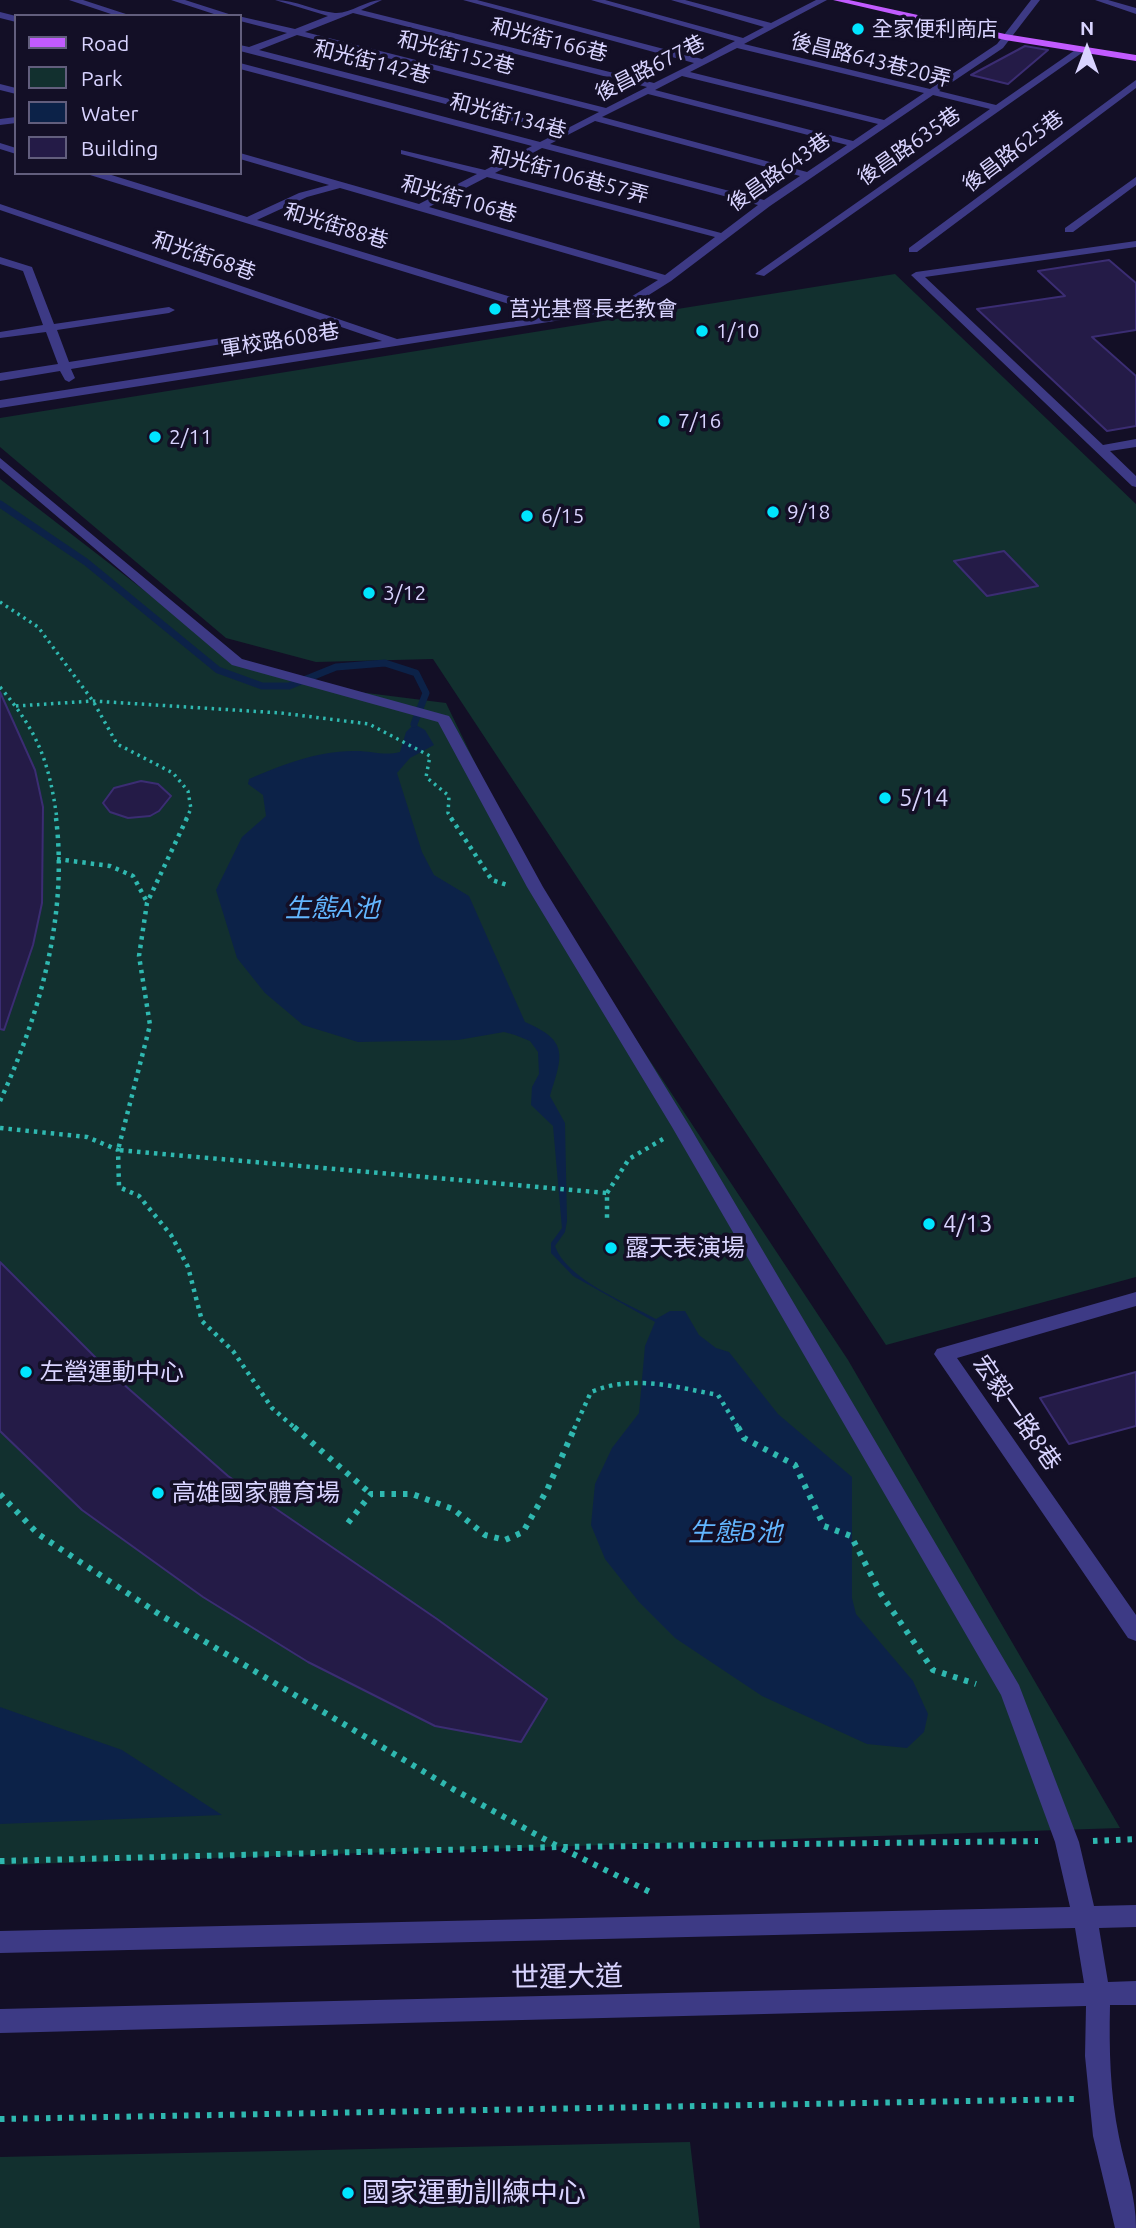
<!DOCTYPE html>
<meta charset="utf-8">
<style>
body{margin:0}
#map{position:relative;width:1136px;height:2228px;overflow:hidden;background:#130f26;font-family:Ubuntu,sans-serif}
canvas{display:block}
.legend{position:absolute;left:14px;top:14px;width:228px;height:161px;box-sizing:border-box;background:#130f26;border:2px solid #625e7d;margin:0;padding:9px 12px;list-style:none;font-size:21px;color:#d9d4ff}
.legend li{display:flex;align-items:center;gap:14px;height:35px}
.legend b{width:35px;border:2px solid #625e7d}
.north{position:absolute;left:1052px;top:14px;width:70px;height:70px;-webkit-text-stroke:5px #130f26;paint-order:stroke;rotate:0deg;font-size:19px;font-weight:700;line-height:28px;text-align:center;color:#d9d4ff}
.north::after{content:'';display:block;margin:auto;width:24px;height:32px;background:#d9d4ff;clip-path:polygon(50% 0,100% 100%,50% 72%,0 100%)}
</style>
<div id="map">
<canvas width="1136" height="2228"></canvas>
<ul class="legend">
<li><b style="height:9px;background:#c25bff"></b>Road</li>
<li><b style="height:19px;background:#12302f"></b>Park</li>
<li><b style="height:19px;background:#0c2248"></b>Water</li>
<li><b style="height:19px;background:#241b47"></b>Building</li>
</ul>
<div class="north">N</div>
</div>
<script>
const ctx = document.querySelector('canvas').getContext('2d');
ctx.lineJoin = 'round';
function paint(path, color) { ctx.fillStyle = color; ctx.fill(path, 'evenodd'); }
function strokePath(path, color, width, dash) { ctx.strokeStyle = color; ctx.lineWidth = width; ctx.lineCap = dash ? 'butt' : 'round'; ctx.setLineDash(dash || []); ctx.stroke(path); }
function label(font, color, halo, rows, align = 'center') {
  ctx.font = font + ' Ubuntu,"Noto Sans TC",sans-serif'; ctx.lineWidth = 7; ctx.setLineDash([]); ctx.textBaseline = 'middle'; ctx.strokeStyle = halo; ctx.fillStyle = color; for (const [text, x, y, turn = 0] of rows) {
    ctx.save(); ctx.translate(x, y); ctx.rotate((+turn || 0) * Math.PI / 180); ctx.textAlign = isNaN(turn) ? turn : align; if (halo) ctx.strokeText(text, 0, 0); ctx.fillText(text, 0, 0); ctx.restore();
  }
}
paint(new Path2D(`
 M895,274L1136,504V1277L886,1345L433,659L316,662L226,638L0,447V418Z
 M0,479L237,662L343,690L446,703L535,887L848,1360L1120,1828L0,1865Z
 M690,2142L700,2228H0V2157Z`), '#12302f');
paint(new Path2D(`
 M414,724L425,730L434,745L410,758L397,773L422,852L434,875L469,896L525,1022C569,1041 563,1055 550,1096L565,1123L567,1221L565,1232L555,1246C566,1279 627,1303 656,1319L670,1311H685L699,1335L716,1348L729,1352L778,1414L852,1477V1598L856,1614L913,1681L928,1714L924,1732L907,1748L867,1744L762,1696L675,1638L639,1602L605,1559L591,1525L595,1484L612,1448L639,1413L645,1346L655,1322L573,1276L551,1253V1243L562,1228L553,1126L531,1105L532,1087L539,1074L538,1052L530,1041L515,1035L504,1032L458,1040L358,1042L303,1025L265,993L237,958L216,890L242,837L266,816L263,795L248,784L249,779C281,765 320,750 356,751C372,751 384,756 400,752L406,732Z
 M0,1707L122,1750L222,1815L0,1824Z`), '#0c2248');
strokePath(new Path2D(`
 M0,504L86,562L218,670L262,686H289L336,667L385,663L416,673L426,693L414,724`), '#0c2248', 7);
const building = new Path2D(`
 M1025,46L1048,50L1008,84L971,75Z
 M1109,260L1136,283V330L1092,337L1136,376V426L1107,431L977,309L1065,296L1038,271Z
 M1004,551L1038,586L987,596L954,561Z
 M0,692L35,770L43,807L42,903L33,945L4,1030L0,1029Z
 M141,781L158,784L171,796L159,811L150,816L128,818L110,812L103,803L114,788Z
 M0,1262L113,1375L228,1476L437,1619L547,1699L521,1742L435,1726L308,1662L203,1597L82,1510L0,1431Z
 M1136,1372V1426L1069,1444L1040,1398Z`);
paint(building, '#241b47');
strokePath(building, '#3b2d73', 2);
strokePath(new Path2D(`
 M0,602L38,627L93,701L117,744L173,773L188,791L191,809L186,819
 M0,687C38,732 49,761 57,819
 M16,706L93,701L281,713L369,724L430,756L426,777L449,796L448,813L452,819`), '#2fb8b0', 3.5, [2.5, 4.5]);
strokePath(new Path2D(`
 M187,818L147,903L139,956L150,1025L118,1150L607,1193V1218
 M451,818L492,880L510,886
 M57,859L110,866L133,876L147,902
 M0,1101C40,1014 68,915 56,818
 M0,1128L87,1137L118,1150L119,1187L139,1196L171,1235L188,1267L202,1321L233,1351L272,1408L296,1429
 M607,1193L629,1159L663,1139
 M574,1429L591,1392C634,1374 675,1387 718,1395L739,1429`), '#2fb8b0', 4.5, [3.5, 5]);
strokePath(new Path2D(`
 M294,1427L371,1494
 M738,1427L744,1438L795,1465L824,1526L851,1536L881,1594L933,1670L976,1684
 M0,1494L38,1534L162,1616L453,1789L559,1847L654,1894
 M348,1523L371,1494H412L453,1509L485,1535L505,1540L523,1532L547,1490L575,1427
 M1093,1841L1136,1839
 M0,1861L559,1847L1038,1841
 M0,2119L1076,2099`), '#2fb8b0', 6, [4.5, 7]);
paint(new Path2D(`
 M69,0H83L132,16H117Z
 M171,0H185L235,16H220Z
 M275,0C296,0 314,11 335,13C350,14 366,0 382,0L361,10L654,83L694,63L463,0H477L702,59L735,41L591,0H605L743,38L764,27L671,0H685L771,23L816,0H827L744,44L930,89L997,44L1031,0H1040L1003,48L939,91L996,105L1078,48L1086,50L764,276L755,274L990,109L933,95L770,206L671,281L625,310L0,408V400L382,341L0,210V204L397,339L548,316L90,175L89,173H105L247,217L299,193L329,185L240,159V153L419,204L477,174L401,154V150L485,170L532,146L240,69V63L540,142L558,133L240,51V45L249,47L287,33L240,21L238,16L295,29L328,16ZM353,13L647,87L606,108L305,32ZM297,35L599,112L566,129L259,50ZM737,48L924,93L884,120L690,72ZM682,76L878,124L853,141L655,90ZM648,94L847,145L807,172L602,117ZM595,121L800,176L764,200L550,144ZM542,148L758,205L721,233L495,173ZM487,177L715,237L665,275L429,207ZM340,188L658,280L618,305L564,313L257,220L307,197Z
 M1095,0H1108L1136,8V14Z
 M0,12L16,16V22L0,18Z
 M1136,80V88L917,252H909V248Z
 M0,84L16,88V94L0,90Z
 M16,117V123L0,125V119Z
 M0,143L16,148V154L0,149Z
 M1136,177V185L1073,232H1065V228Z
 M1136,241V247L925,277L1103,445L1136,439V447L1110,451L1136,476V487L1132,486L911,275L916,272Z
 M0,257L32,267L54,324L169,307L175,310L169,313L57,330L69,362L228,337L234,340L228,343L71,369L75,378L69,382L65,380L60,371L0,381V373L58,364L46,332L0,338V332L43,325L23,271L0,264Z
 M0,458L242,659L449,716L451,719L543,887L690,1127L1019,1685L1079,1842L1094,1906L1136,1905V1927L1099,1928L1108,1982L1136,1981V2005H1110C1109,2049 1110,2093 1119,2137C1125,2167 1136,2196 1136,2228H1115L1093,2136L1085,2056L1086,2006L0,2033V2009L1084,1983L1075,1928L0,1953V1931L1070,1907L1055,1842L1001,1695L672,1127L527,887L438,722L232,665L0,468Z
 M1136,1292V1306L957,1358L1136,1615V1641L1128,1638L934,1354L937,1349L944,1347Z`), '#3d3a85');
paint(new Path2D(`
 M833,0H849L1005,34L1136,55V61L1005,40Z`), '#c25bff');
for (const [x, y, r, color] of [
 [858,29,7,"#00e5ff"],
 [495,309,7,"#00e5ff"],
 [702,331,7,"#00e5ff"],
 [664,421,7,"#00e5ff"],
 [155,437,7,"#00e5ff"],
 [773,512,7,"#00e5ff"],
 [527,516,7,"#00e5ff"],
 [369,593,7,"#00e5ff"],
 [885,798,7,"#00e5ff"],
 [929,1224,7,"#00e5ff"],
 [611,1248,7,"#00e5ff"],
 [26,1372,7,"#00e5ff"],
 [158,1493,7,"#00e5ff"],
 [348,2193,7,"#00e5ff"]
]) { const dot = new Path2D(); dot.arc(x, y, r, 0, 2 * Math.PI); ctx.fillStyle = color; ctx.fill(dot); strokePath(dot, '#130f26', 2.5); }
label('21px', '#d9d4ff', '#130f26', [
 ["全家便利商店",872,29],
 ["莒光基督長老教會",509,309],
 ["1/10",716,331],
 ["7/16",678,421],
 ["2/11",169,437],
 ["9/18",787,512],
 ["6/15",541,516],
 ["3/12",383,593]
], 'left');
label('21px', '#d9d4ff', '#130f26', [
 ["和光街166巷",549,40,14],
 ["和光街152巷",456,53,14],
 ["後昌路643巷20弄",871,60,14],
 ["和光街142巷",372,62,14],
 ["後昌路677巷",650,68,-27],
 ["和光街134巷",508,116,15],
 ["後昌路635巷",909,146,-35],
 ["後昌路625巷",1013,151,-37],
 ["後昌路643巷",779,172,-35],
 ["和光街106巷57弄",569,175,15],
 ["和光街106巷",459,199,16],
 ["和光街88巷",336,226,17],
 ["和光街68巷",204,256,19],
 ["軍校路608巷",280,340,-9]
]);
label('24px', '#d9d4ff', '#130f26', [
 ["5/14",899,798],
 ["4/13",943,1224],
 ["露天表演場",625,1248],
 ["左營運動中心",40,1372],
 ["高雄國家體育場",172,1493]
], 'left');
label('24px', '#d9d4ff', '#130f26', [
 ["宏毅一路8巷",1017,1413,55]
]);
label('italic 26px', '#62b6ff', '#130f26', [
 ["生態A池",332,908],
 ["生態B池",735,1532]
]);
label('28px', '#d9d4ff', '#130f26', [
 ["世運大道",567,1977,-1]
]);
label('28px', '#d9d4ff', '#130f26', [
 ["國家運動訓練中心",362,2193]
], 'left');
</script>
